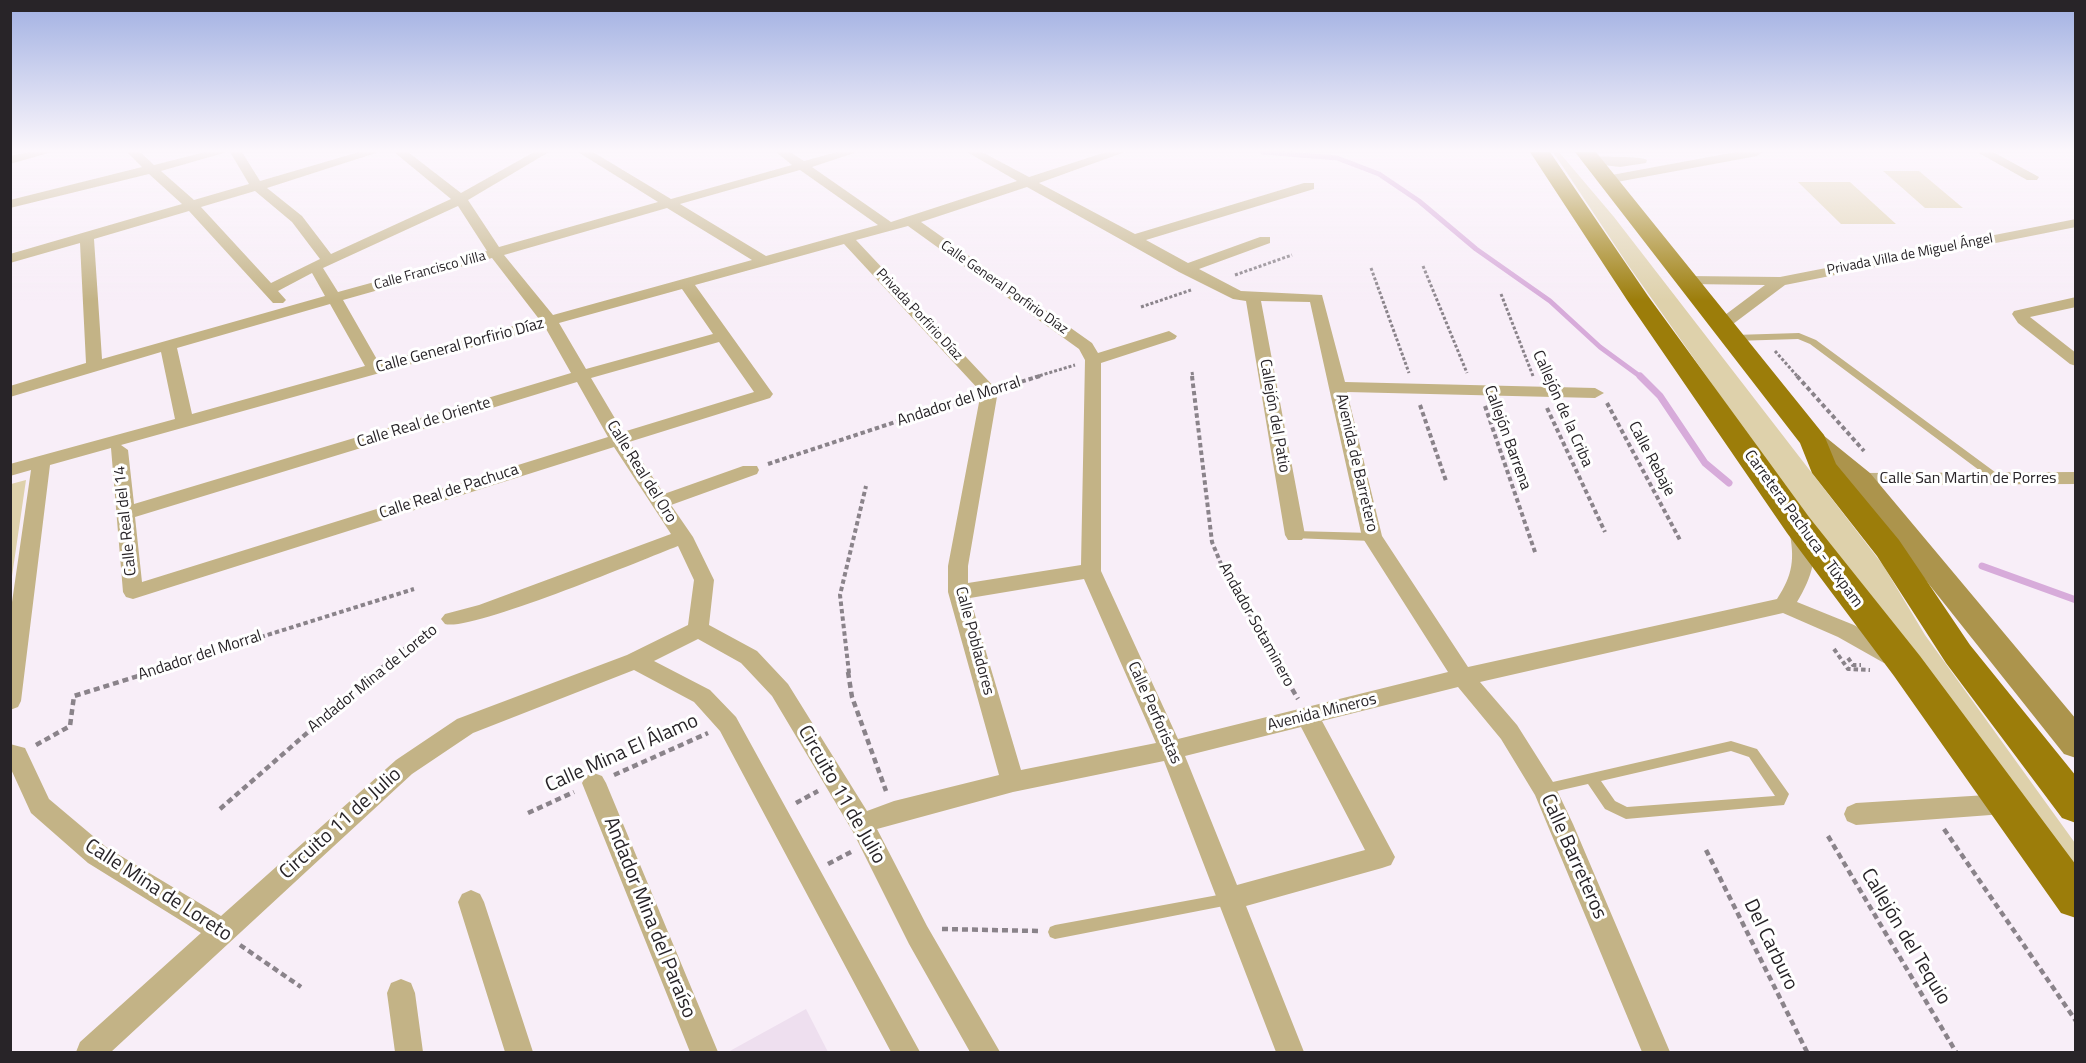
<!DOCTYPE html>
<meta charset="utf-8">
<style>
body{margin:0}
#map{position:relative;width:2086px;height:1063px;overflow:hidden;background:#f8eef8;font-family:"Titillium Web",sans-serif}
canvas{display:block}
.frame{position:absolute;inset:0;border:12px solid #282428;pointer-events:none}
</style>
<div id="map">
<canvas width="2086" height="1063"></canvas>
<div class="frame"></div>
</div>
<script>
const ctx = document.querySelector('canvas').getContext('2d');
ctx.lineJoin = 'round';
function paint(path, color) { ctx.fillStyle = color; ctx.fill(path, 'evenodd'); }
function strokePath(path, color, width, dash) { ctx.strokeStyle = color; ctx.lineWidth = width; ctx.lineCap = dash ? 'butt' : 'round'; ctx.setLineDash(dash || []); ctx.stroke(path); }
function label(font, color, halo, rows, align = 'center') {
  ctx.font = font + ' "Titillium Web",sans-serif'; ctx.lineWidth = 6; ctx.setLineDash([]); ctx.textBaseline = 'middle'; ctx.strokeStyle = halo; ctx.fillStyle = color; for (const [text, x, y, turn = 0] of rows) {
    ctx.save(); ctx.translate(x, y); ctx.rotate((+turn || 0) * Math.PI / 180); ctx.textAlign = isNaN(turn) ? turn : align; if (halo) ctx.strokeText(text, 0, 0); ctx.fillText(text, 0, 0); ctx.restore();
  }
}
paint(new Path2D(`
 M806,1009L828,1052H728Z`), '#eedfef');
paint(new Path2D(`
 M1553,152H1559L1614,217L1883,565L1925,635L2075,843V877L1755,445L1628,265Z
 M1883,171H1919L1963,208H1925Z
 M1798,182H1850L1896,224H1841Z
 M26,480L11,583V484Z`), '#ded1ab');
strokePath(new Path2D(`
 M1263,152L1337,158L1379,174L1419,201L1476,249L1550,301L1600,347L1641,377`), '#d7abda', 5);
strokePath(new Path2D(`
 M1640,376L1660,396L1705,463L1729,483
 M1982,566L2076,600`), '#d7abda', 7);
strokePath(new Path2D(`
 M1423,266L1467,373
 M1371,268L1409,373
 M1235,275L1292,255
 M1501,294L1533,376
 M1141,307L1191,290
 M1775,351L1798,377
 M1192,372L1193,377
 M1035,377L1075,365`), '#8a838a', 3, [3, 2]);
strokePath(new Path2D(`
 M1192,376L1212,542L1221,564L1283,673
 M1797,376L1864,451
 M1007,386L1040,376
 M1607,403L1680,540
 M1420,405L1446,481
 M1485,406L1536,555
 M1547,408L1605,532
 M768,464L968,398
 M1834,649L1848,669L1870,670
 M1848,658L1853,665H1861
 M146,673L414,589
 M375,673L433,626
 M849,673L840,595L866,486`), '#8a838a', 4, [4.5, 3]);
strokePath(new Path2D(`
 M848,672L852,697L886,791
 M1282,672L1298,699
 M36,745L70,726L74,696L151,672
 M614,775L708,733
 M796,803L818,791
 M220,809L377,672
 M528,813L574,792
 M1944,829L2076,1021
 M1828,836L1956,1052
 M1706,850L1807,1052
 M828,864L851,852
 M942,929L1040,931
 M240,945L301,987`), '#8a838a', 4.5, [6, 4]);
paint(new Path2D(`
 M1799,333L1816,340L2003,478L2004,480L2003,482H1995L1810,344L1798,339L1734,341L1730,338L1734,335Z
 M1295,531L1372,533L1377,537L1372,541L1291,538L1290,535Z
 M1731,741L1757,749L1789,794L1784,805L1626,819L1605,809L1588,784L1544,794L1539,793L1538,789L1539,785L1544,784ZM1731,751L1749,757L1775,796L1627,807L1615,801L1601,781Z
 M1229,893L1234,894L1236,899L1234,904L1229,905L1055,939L1050,937L1048,932L1050,927L1055,925Z`), '#c3b386');
paint(new Path2D(`
 M29,152H52L10,164V156Z
 M127,152H140L154,165L205,152H227L161,171L194,200L249,184L230,152H242L260,181L359,152H379L267,188L302,216L331,254L451,199L394,152H408L461,193L534,152H549L468,200L499,247L658,202L578,152H593L671,199L792,165L776,152H790L804,161L837,152H857L812,167L891,222L1017,181L967,152H982L1029,177L1106,152H1125L1039,183L1135,234L1304,183H1314V189L1146,240L1188,263L1260,237H1270V243L1199,269L1241,291L1322,295L1345,382L1595,388L1604,393L1595,398L1347,392L1382,536L1468,667L1777,599C1793,575 1795,558 1789,530L1792,525H1806C1822,551 1811,579 1797,602L1854,625L1900,651L1903,657L1900,663L1892,665L1884,663L1838,637L1783,613L1480,682L1517,725L1553,782L1573,824L1670,1052H1642L1535,795L1501,739L1458,687L1322,721L1395,857L1391,865L1382,868L1246,906L1304,1052H1276L1164,761L1013,792L877,829L927,926L1000,1052H970L909,944L853,832L772,696L741,663L698,639L654,661L710,690L736,717L920,1052H891L720,731L694,702L634,670L473,733L412,774L111,1052H76L80,1042L201,933L88,863L31,813L10,767V744L25,748L49,799L106,847L221,916L396,760L457,719L627,655L688,625L694,580L678,546C642,560 470,632 445,624L441,619L445,614L479,605L671,534L614,447L133,599L126,597L123,592L111,448L50,465L21,701L18,707L10,710V616L31,470L10,476V464L175,419L161,352L10,397V386L86,363L80,243L10,263V254L182,204L149,174L10,208V200L142,167ZM800,170L878,225L766,256L680,204ZM1027,187L1179,272L1233,299L1246,301L1285,535L1288,540H1302L1305,535L1261,301L1310,302L1362,537L1448,672L1178,739L1101,571V363L1175,339L1177,336L1169,331L1098,353L1092,343L921,222ZM255,191L292,222L320,259L271,283L201,207ZM458,206L487,251L338,292L323,268ZM667,208L752,260L553,315L504,255ZM189,211L273,303H283L286,300L278,291L312,273L325,296L102,359L94,239ZM908,226L1079,349L1085,360L1081,565L968,583V566L998,391L856,240ZM844,244L981,392L948,566V592L999,775L894,801L867,811L788,684L757,651L709,625L714,580L693,537L671,505L757,474L759,470L757,466H743L664,494L629,442L770,398L773,394L695,285ZM492,258L539,319L379,363L343,300ZM682,289L713,334L586,369L559,323ZM330,304L365,366L192,414L177,348ZM545,327L571,373L134,504L128,450L121,445ZM719,342L754,392L623,432L591,378ZM577,382L608,437L142,582L135,517ZM1084,579L1156,743L1021,770L970,598ZM1301,727L1365,850L1237,885L1185,756Z
 M1736,152H1763L1757,156L1606,184L1599,180L1606,176Z
 M1977,152H1993L2039,177L2037,180H2027Z
 M1591,156C1602,157 1643,156 1647,160L1646,163L1620,167L1586,163V157Z
 M2076,219V227L1785,285L1729,327L1723,329L1715,324L1717,321L1765,285L1687,284L1680,280L1687,276L1780,277Z
 M2076,297V307L2030,317L2076,353V366L2070,364L2018,323L2012,314L2014,311Z
 M2076,472V484L1860,485L1851,479L1860,473Z
 M594,773L602,776L606,783L718,1052H690L582,783L586,776Z
 M2004,794L2013,797L2016,804L2013,811L2004,814L1856,825L1847,821L1844,814L1847,807L1856,803Z
 M471,890L480,894L484,902L533,1052H505L458,902L462,894Z
 M401,979L411,983L415,993L423,1052H395L387,993L391,983Z`), '#c3b386');
paint(new Path2D(`
 M1814,433L1823,435L1870,473L2076,719V758L2064,754L1850,485L1805,447L1801,441L1805,435Z`), '#ac944c');
paint(new Path2D(`
 M1530,152H1550L1648,296L1809,517L1920,656L2076,865V918L2061,913L1894,676L1787,533L1627,300Z
 M1575,152H1596L1824,435L1836,464L1899,540L1970,645L2076,776V823L2062,818L1946,663L1877,556L1812,473L1800,443Z`), '#9c7d0a');
const sky = ctx.createLinearGradient(0, 0, 0, 301);
sky.addColorStop(0, '#a1b0e2');
sky.addColorStop(0.5, '#fcf7fc');
sky.addColorStop(1, '#fcf7fc00');
ctx.fillStyle = sky;
ctx.fillRect(0, 0, 2086, 301);
label('14px', '#282428', '#fff', [
 ["Privada Villa de Miguel Ángel",1910,255,-11],
 ["Calle Francisco Villa",430,271,-15],
 ["Calle General Porfirio Díaz",1004,288,35],
 ["Privada Porfirio Díaz",919,315,47]
]);
label('16px', '#282428', '#fff', [
 ["Calle General Porfirio Díaz",460,346,-15],
 ["Andador del Morral",959,402,-18],
 ["Callejón de la Criba",1562,409,66],
 ["Callejón del Patio",1274,416,80],
 ["Calle Real de Oriente",424,423,-17],
 ["Callejón Barrena",1507,438,70],
 ["Calle Rebaje",1651,459,62],
 ["Avenida de Barretero",1356,463,77],
 ["Calle Real del Oro",641,472,58],
 ["Calle San Martin de Porres",1968,479],
 ["Calle Real de Pachuca",449,492,-18],
 ["Calle Real del 14",126,521,-96],
 ["Carretera Pachuca - Túxpam",1803,529,54],
 ["Andador Sotaminero",1256,625,61],
 ["Calle Pobladores",974,641,75],
 ["Andador del Morral",200,656,-18],
 ["Andador Mina de Loreto",373,679,-39],
 ["Calle Perforistas",1154,713,66],
 ["Avenida Mineros",1322,713,-14]
]);
label('20px', '#282428', '#fff', [
 ["Calle Mina El Álamo",622,754,-24],
 ["Circuito 11 de Julio",841,795,60],
 ["Circuito 11 de Julio",341,824,-42],
 ["Calle Barreteros",1573,857,66],
 ["Calle Mina de Loreto",158,891,33],
 ["Andador Mina del Paraíso",649,918,68],
 ["Callejón del Tequio",1905,937,59],
 ["Del Carburo",1770,945,64]
]);
</script>
